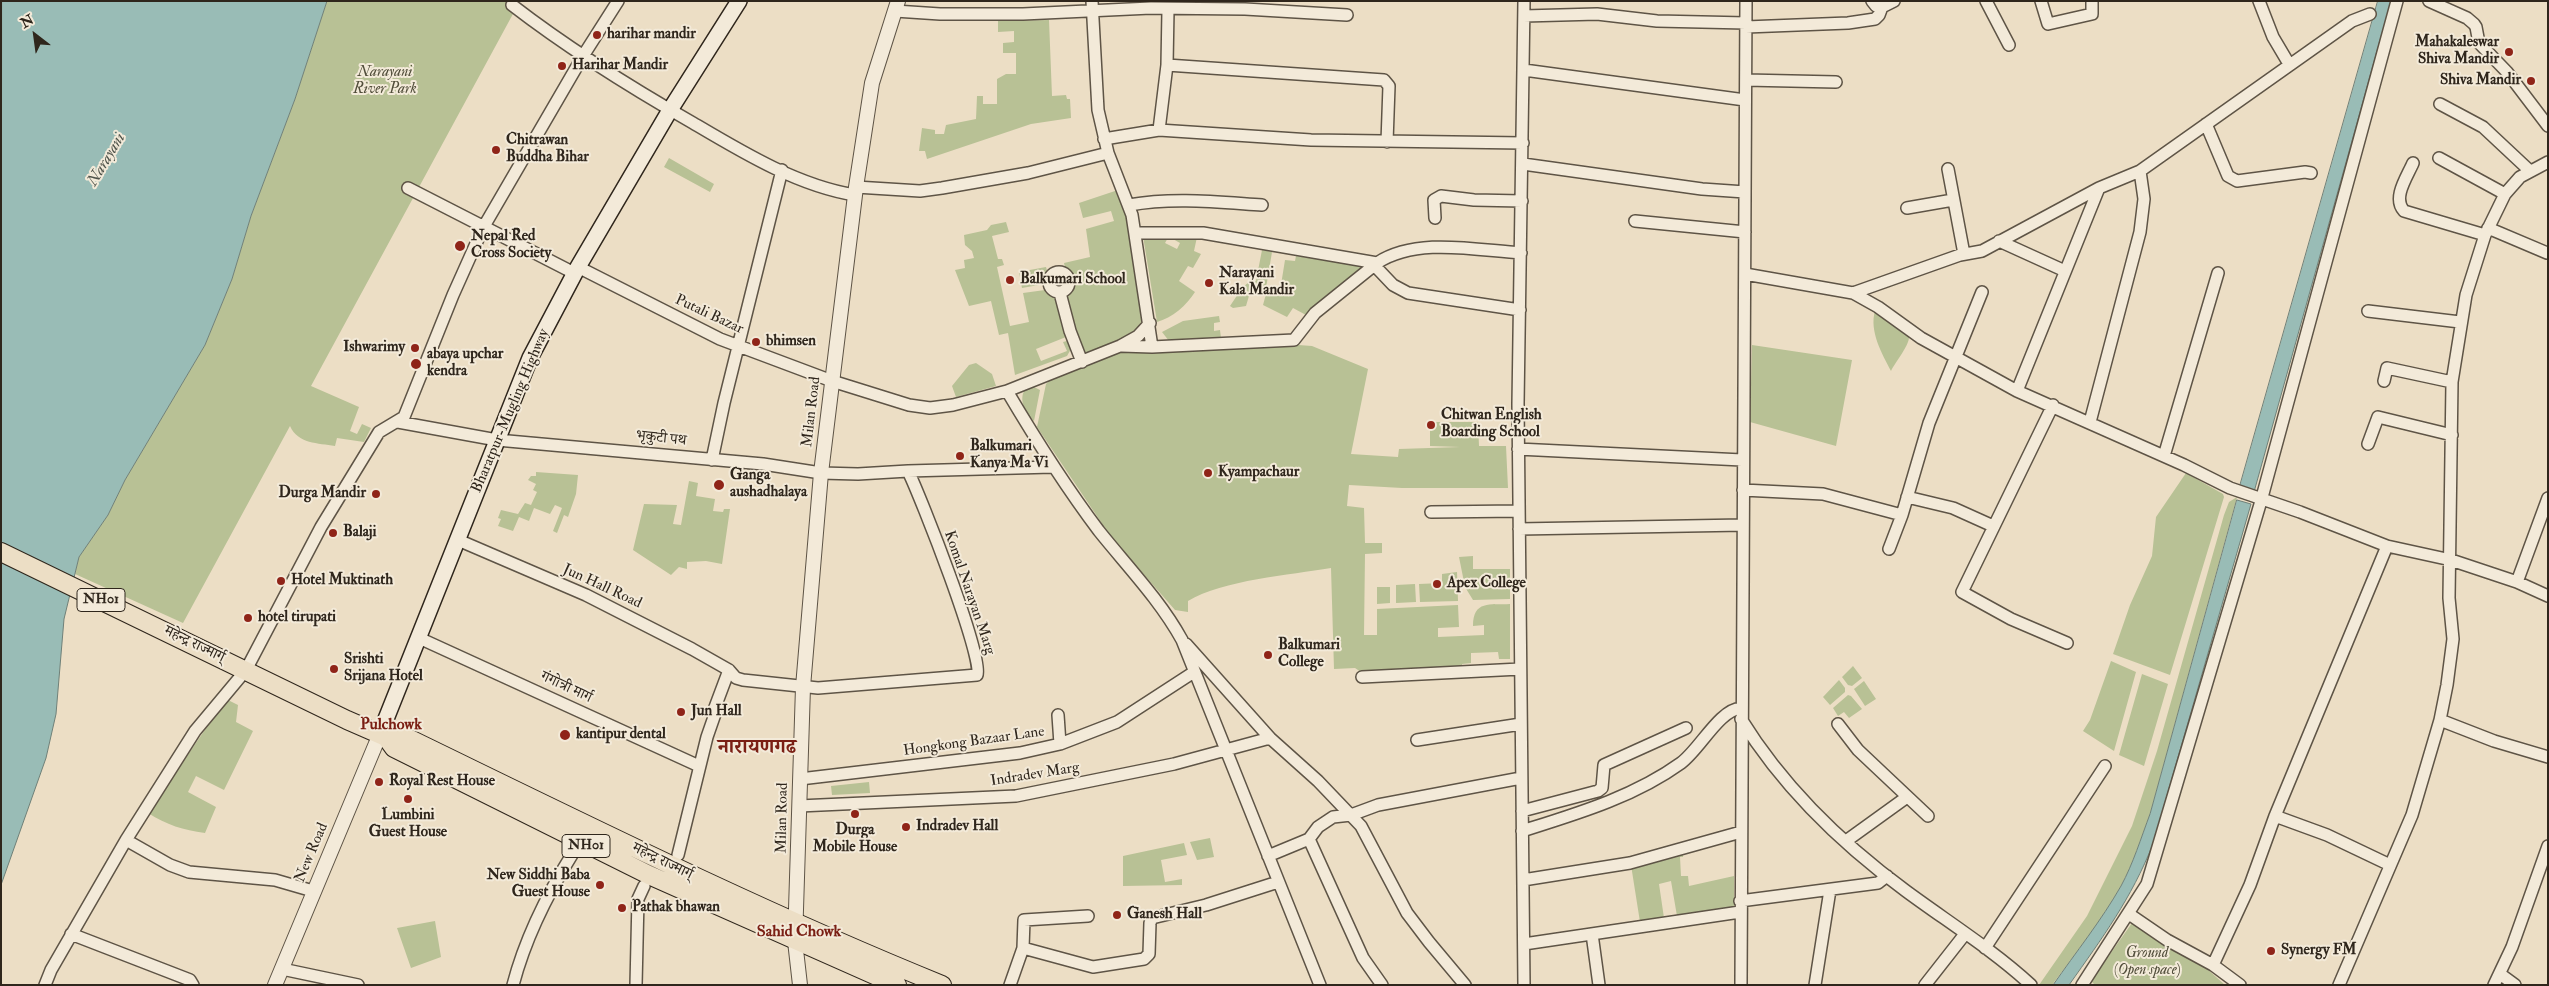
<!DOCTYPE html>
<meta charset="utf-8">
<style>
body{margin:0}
#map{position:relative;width:2549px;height:986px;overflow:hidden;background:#ecdec5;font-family:"IM FELL Double Pica",serif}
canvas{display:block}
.frame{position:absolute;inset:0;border:2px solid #2f261c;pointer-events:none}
.north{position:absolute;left:10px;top:10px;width:50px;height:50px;-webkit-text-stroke:4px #f3ead9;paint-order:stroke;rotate:330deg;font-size:14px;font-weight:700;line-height:20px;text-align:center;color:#2f261c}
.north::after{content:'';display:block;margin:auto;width:18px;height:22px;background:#2f261c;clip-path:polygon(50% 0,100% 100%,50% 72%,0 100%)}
</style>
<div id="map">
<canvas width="2549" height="986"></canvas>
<div class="frame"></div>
<div class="north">N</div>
</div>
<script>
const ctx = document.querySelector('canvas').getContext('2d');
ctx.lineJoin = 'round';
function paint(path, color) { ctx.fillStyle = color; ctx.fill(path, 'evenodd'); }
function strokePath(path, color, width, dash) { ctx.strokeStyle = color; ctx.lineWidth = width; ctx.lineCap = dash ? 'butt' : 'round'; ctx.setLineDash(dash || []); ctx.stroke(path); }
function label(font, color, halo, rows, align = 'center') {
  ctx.font = font + ' "IM FELL Double Pica","Noto Serif Devanagari",serif'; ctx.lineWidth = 4; ctx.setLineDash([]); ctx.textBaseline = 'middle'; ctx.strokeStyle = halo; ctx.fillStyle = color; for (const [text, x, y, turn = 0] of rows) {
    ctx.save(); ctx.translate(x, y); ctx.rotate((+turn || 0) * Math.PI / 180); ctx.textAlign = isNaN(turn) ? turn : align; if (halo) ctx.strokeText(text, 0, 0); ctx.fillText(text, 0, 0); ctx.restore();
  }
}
paint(new Path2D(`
 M327,1H520L311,386L359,407L350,431L357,434L362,424L371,428L364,442L337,438L335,446C318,443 298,444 290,426L183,623L75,574L79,557L108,515L125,480L205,345L232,279L251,216L295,99Z
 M1049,20L1052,96L1066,95L1067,99H1070L1071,118L1031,124L927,159L925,151H919L922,128L935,130V134H944L946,125L976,119L977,96H983V104H997V79L1006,74H1016V53H1003V43L1014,42V31L998,32V21Z
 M669,158L714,184L710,192L664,167Z
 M1118,190L1126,208L1143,314C1141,340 1106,346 1085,353L1082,349L1066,295C1080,284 1066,275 1064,263L1090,257L1086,229L1114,221L1111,211L1083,218L1079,203Z
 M1006,222L1009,232L992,236L998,259H1002L1004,265L997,267L1010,326L1029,322L1023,293L1045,290L1056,298L1066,337L1036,349L1041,361L1067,351L1063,342L1067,341L1071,349L1067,356L1015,375L1008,333L999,335L991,301L969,306L955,270L965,268L964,260L974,258L972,251L965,245L964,235L987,230L991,225Z
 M1143,236H1169L1165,243L1177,249L1180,243L1173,239L1174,236L1197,237L1194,251L1201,254L1193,268L1188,266L1179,281L1195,292C1187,305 1172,318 1157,322Z
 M1262,250L1272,252L1266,288L1280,291L1285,260L1295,261L1296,256L1368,267L1306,315L1293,308L1287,317L1263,305L1266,294L1251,289L1246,306L1233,308L1230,306L1242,288L1250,281H1256Z
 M1046,267L1048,274L1044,284L1022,288L1019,272Z
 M1875,311L1909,337C1909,346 1896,361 1891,371C1882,354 1869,331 1875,311Z
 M1219,316L1220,322L1214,323V331L1220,330L1221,338L1169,341L1162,332L1183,321Z
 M1285,344L1312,346L1368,369L1351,454L1398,457L1399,449L1460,447L1430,446V422H1478L1479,446H1506L1508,488H1402L1349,485L1347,506L1364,508L1365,543H1382V553L1365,554L1364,635H1377V609L1458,605L1459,627L1438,628V637L1484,635V625L1473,626C1473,600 1490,605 1510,604V659H1499L1498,652L1471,653V663L1462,664V669L1364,674L1355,668L1334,669L1331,568C1290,575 1223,580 1188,601V612L1175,610L1111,537L1037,427L1046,384L1051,379L1121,350Z
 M1752,345L1852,360L1836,446L1750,422Z
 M976,363L992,374L996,386L956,397L952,386L969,365Z
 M1032,386L1040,390L1034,421C1026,413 1019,402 1024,391Z
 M536,472L578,475L576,494L568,517L564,515L557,533L553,531L562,508L555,505L550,514L534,508L529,521L519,517L513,531L498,526L501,519L498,518L501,510L518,514L525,503L531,505L537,492L533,490L536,484L528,480L531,476H536Z
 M2186,473L2223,494L2224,497L2170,675L2113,654L2130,605L2152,556L2156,517Z
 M689,481L698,483L696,496L715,499L713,511L723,512L724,509H730L722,564L706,561L687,562V569L679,567L671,575L633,550L644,504L677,505L673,524L681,525Z
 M2237,497L2150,814C2141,838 2133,864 2121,886C2101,921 2076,953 2052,985H2039L2087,916L2132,826L2157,751L2224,515L2229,502Z
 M1473,556V569H1510V599L1473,600L1465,587L1459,557Z
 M1457,572L1458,601L1420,602L1419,584L1442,583V574Z
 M1415,584L1416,602L1396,603V585Z
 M1377,587H1390V603L1377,604Z
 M2111,661L2136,672L2114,751L2083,731L2090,720Z
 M1853,666L1862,678L1852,686L1848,685L1842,677Z
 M2142,674L2168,684L2144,766L2119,755Z
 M1839,680L1845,688V692L1830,705L1823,697Z
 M1864,681L1876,699L1865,706L1854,689Z
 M1848,695L1851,696L1862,709L1849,718L1844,712L1838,716L1833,708Z
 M226,699L238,705L236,722L253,731L224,790L196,776L188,792L216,807L205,833C183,830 167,825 148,813Z
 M869,782L870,793L832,795L831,786Z
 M1210,838L1214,857L1197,860L1190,842Z
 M1184,843L1187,855L1161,860L1165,882L1182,879V885L1123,886V856Z
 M1683,853V857H1680L1681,876H1688L1689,886L1734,876V907L1677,916L1671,881L1659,884L1664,918L1640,922L1631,865Z
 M435,921L441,957L411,968L397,928Z
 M2132,923L2206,968L2225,985H2095L2091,981Z`), '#b8c195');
const water = new Path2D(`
 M2,1H327L295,99L251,216L232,279L205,345L125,480L108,515L79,557L64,619L56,714L46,758L1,885Z
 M2378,1H2391L2254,492L2240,486Z
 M2237,500L2251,504L2153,844C2131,899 2103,937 2069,985H2053C2076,952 2101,921 2121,886C2133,864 2141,838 2150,814Z`);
paint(water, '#99bcb6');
strokePath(water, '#6f8078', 1);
const minor = new Path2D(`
 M1092,1L1098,110L1108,153L1132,215L1152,347
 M1524,1L1518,404L1524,985
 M1872,1L1876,6L1882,7L1894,1
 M1986,1L2009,45
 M2041,1L2048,24L2092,14V1
 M2259,1L2273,37L2289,64
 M2429,1L2467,18L2474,24L2476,27L2479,43L2507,72L2548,126
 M512,5C569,49 630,87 693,123C742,152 798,186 855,195
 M895,11L940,14H1023L1151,8L1245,9L1347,15
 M1524,16L1597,14L1657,21L1746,23
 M1746,27L1848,23L1875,19L1879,15L1882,7
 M1167,65L1168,10
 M1524,70L1745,100
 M1746,80L1836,82
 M2440,104L2483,127L2530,171
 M2206,124L2228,176L2237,181L2305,172L2311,173
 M1159,130L1167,65L1384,80L1389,86L1387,142
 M1104,139L1159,130L1311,140L1523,143
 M2439,158L2505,194
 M2413,163C2407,177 2392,198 2404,211L2485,235
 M1523,164L1702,189L1745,192
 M1948,169L1964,254
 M856,187L920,191L942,188L1028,173L1108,153
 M408,188L574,273
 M1129,205C1173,197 1217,202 1262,205
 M1907,208L1953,200
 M1435,218L1434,200L1441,196L1474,200L1522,201
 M1635,221L1745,232
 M2488,228L2547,253
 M1136,233H1203L1377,263C1417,237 1475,250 1521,253
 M1999,241L2065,271
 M1374,265L1393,285L1408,293L1520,310
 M578,267L720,339L832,381L909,405L930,408L953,405L1007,391L1120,346L1138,336L1150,323
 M1049 282a10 10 0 1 1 20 0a10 10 0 1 1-20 0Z
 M1745,274L1853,293L1878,307L1921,338L2017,391L2184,465L2230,488L2300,512L2387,546L2451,560L2517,582L2548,596
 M1060,293L1070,331L1082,362
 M1853,293L1960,255L1982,251L2099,188L2140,171L2352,21L2370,14
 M2368,311L2460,322
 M1121,346L1152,347L1294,340L1315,313L1377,263
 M2384,381L2387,368L2452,382
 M1007,391C1036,440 1065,486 1099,531C1127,566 1160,600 1182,640L1320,985
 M2017,391L2099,188
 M2053,405L1962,592L2011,619L2067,643
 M398,422L497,440L763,464L821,473L858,474L908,471L1052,467
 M2090,422L2140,232L2144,199L2140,171
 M2368,444L2378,417L2452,435
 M1518,449L1742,460
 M2164,456L2218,273
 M712,460L724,403L782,170
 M1743,490L1823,494L1902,515L1929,423L1982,292
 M1907,497L1953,508L1993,526
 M1431,512L1519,511
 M1519,529L1743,525
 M458,540L586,595L692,649L729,670L736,678L743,680L818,688L977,675C985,660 920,495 908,471
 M1889,549L1902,515
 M2517,582L2548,498
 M419,638L699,766
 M1186,644L1270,738L1318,781L1361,826L1407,913L1429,942L1465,985
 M1362,677L1520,669
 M1058,715L1060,744
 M1741,719C1783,787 1842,844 1906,891C1948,922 1993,950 2031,985
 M2440,720L2494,741L2548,757
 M1838,724L1858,750L1928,816
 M1417,740L1521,724
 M800,779L1020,753L1060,744L1117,722L1194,672
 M799,806L1016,796L1174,764L1270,738
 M1522,811L1598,791L1602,788L1604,765L1686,728
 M2275,816L2327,835L2390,865
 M1522,831C1576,814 1634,797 1681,763C1700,749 1719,710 1741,708
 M126,840L170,865L189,872L275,880L313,891
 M1846,841L1907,797
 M678,855L707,737L715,714L714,710L729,670
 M1268,856L1309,839
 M1523,880L1630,863L1741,832
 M1740,901L1878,883L1887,876
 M2129,914L2167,940L2213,965
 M71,934L190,980L193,985
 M1592,934L1599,985
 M1524,944L1740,912
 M1023,948L1093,967L1144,959L1149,954L1150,923L1152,918L1206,905L1278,882
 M1985,948L2105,766
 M282,969L358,985
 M2500,974L2515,985
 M45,985L51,970L126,840L195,731L246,670L321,527L379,432L404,417L453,295L483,228L583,56L618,1
 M513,985C525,939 548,893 573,853
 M636,985L638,899L644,886
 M1010,985L1023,948L1024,920L1088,916
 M1382,985L1363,958L1309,839L1318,827L1333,817L1351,815L1378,805L1521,778
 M1741,985L1746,1
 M1815,985L1830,890
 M1925,985L1965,934
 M2082,985L2147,884L2261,501L2397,1
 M2240,985L2213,965L2250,885L2275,816L2387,546
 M2339,985L2412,815L2440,720L2447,685L2453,639L2449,598L2452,382L2466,295L2485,235L2505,194L2520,177L2548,162
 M2494,985L2512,947L2548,846`);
const tertiary = new Path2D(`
 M275,985L380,734
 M800,985L795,941L803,687L821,473L856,187L872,83L898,1`);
const secondary = new Path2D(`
 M380,734L530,358L578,267L670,110L739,1`);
const trunk = new Path2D(`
 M1,552L347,720L386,737L401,735L414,741C589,826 762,912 942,985
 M386,737L394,748L649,875L897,985`);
strokePath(minor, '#5e5446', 14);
strokePath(tertiary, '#5e5446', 16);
strokePath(secondary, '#2f261c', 18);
strokePath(trunk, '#2f261c', 20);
strokePath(minor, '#f3ead9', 11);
strokePath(tertiary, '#f3ead9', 14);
strokePath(secondary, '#f3ead9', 15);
strokePath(trunk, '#ecdec5', 18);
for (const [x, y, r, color] of [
 [597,35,5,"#8f2418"],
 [2509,52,5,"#8f2418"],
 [562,66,5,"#8f2418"],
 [2531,81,5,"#8f2418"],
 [496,150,5,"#8f2418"],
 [460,246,6,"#8f2418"],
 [1010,280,5,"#8f2418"],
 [1209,283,5,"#8f2418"],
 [756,342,5,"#8f2418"],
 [415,348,5,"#8f2418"],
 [416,364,6,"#8f2418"],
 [1431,425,5,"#8f2418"],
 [960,456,5,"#8f2418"],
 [1208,473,5,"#8f2418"],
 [719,485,6,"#8f2418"],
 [376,494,5,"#8f2418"],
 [333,533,5,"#8f2418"],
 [281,581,5,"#8f2418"],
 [1437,584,5,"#8f2418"],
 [248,618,5,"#8f2418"],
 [1268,655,5,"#8f2418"],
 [334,669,5,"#8f2418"],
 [681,712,5,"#8f2418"],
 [565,735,6,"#8f2418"],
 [379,782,5,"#8f2418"],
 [408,799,5,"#8f2418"],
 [855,814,5,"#8f2418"],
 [906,827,5,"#8f2418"],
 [600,885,5,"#8f2418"],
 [622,908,5,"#8f2418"],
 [1117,915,5,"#8f2418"],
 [2271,951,5,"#8f2418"]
]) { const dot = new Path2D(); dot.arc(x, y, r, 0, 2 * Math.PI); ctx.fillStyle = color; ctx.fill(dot); strokePath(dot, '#f3ead9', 2); }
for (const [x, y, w] of [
 [101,600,48],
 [586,846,48]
]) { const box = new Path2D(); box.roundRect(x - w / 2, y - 11.5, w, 23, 4); ctx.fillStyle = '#f3ead9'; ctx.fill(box); strokePath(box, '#2f261c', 1); }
label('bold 14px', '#2f261c', null, [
 ["NH01",101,600],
 ["NH01",586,846]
]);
label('bold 15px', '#2f261c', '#f3ead9', [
 ["harihar mandir",607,35],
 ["Mahakaleswar",2499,43,"right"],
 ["Shiva Mandir",2499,60,"right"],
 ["Harihar Mandir",572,66],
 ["Shiva Mandir",2521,81,"right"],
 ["Chitrawan",506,141],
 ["Buddha Bihar",506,158],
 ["Nepal Red",471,237],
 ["Cross Society",471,254],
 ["Narayani",1219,274],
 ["Kala Mandir",1219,291],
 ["Balkumari School",1020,280],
 ["bhimsen",766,342],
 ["Ishwarimy",405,348,"right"],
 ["abaya upchar",427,355],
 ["kendra",427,372],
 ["Chitwan English",1441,416],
 ["Boarding School",1441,433],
 ["Balkumari",970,447],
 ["Kanya Ma Vi",970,464],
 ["Kyampachaur",1218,473],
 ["Ganga",730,476],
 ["aushadhalaya",730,493],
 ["Durga Mandir",366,494,"right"],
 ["Balaji",343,533],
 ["Hotel Muktinath",291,581],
 ["Apex College",1447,584],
 ["hotel tirupati",258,618],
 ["Balkumari",1278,646],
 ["College",1278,663],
 ["Srishti",344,660],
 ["Srijana Hotel",344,677],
 ["Jun Hall",691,712],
 ["kantipur dental",576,735],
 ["Royal Rest House",389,782],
 ["Lumbini",408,816,"center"],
 ["Guest House",408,833,"center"],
 ["Indradev Hall",916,827],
 ["Durga",855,831,"center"],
 ["Mobile House",855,848,"center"],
 ["New Siddhi Baba",590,876,"right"],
 ["Guest House",590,893,"right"],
 ["Pathak bhawan",632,908],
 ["Ganesh Hall",1127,915],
 ["Synergy FM",2281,951]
], 'left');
label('italic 15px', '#514d3a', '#f3ead9', [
 ["Narayani",385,73],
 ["River Park",385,90],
 ["Ground",2147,954],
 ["(Open space)",2147,971]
]);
label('15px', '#2f261c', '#f3ead9', [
 ["Putali Bazar",709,315,25],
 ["Bharatpur-Mugling Highway",511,411,-67],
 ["Milan Road",812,412,-83],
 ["भृकुटी पथ",661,439,6],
 ["Jun Hall Road",602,587,25],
 ["Komal Narayan Marg",969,593,71],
 ["महेन्द्र राज्मार्ग्",194,645,26],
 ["गंगोत्री मार्ग",566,688,25],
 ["Hongkong Bazaar Lane",974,742,-8],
 ["Indradev Marg",1035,775,-9],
 ["Milan Road",783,818,-89],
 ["New Road",312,853,-67],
 ["महेन्द्र राज्मार्ग्",662,862,26]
]);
label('italic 16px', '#4f534a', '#f3ead9', [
 ["Narayani",107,160,-59]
]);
label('bold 16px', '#7a1f14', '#f3ead9', [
 ["Pulchowk",391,726],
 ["Sahid Chowk",799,933]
]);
label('bold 20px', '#7a1f14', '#f3ead9', [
 ["नारायणगढ",757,749]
]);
</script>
